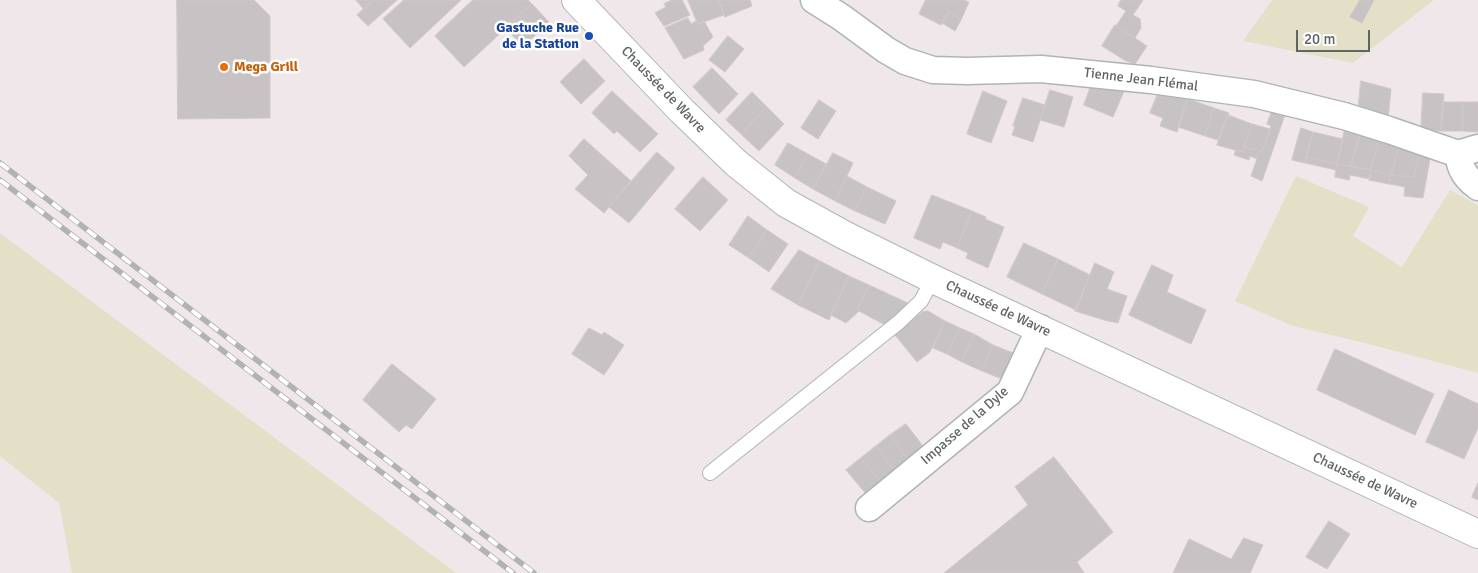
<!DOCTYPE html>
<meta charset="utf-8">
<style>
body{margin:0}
#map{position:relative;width:1478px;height:573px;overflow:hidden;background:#efe7ea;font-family:Signika,sans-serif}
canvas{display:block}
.scale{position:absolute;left:1296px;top:30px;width:74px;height:22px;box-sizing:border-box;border:2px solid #5f6562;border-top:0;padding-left:6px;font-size:15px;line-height:18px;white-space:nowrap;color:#5f6562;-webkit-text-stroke:4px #fff;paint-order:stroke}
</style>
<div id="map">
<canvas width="1478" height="573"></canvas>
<div class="scale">20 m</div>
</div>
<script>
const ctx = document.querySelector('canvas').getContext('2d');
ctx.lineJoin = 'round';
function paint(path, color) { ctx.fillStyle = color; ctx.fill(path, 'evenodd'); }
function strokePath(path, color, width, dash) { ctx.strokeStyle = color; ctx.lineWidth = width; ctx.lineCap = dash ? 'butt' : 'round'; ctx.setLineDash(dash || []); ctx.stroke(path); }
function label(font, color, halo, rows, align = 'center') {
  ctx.font = font + ' Signika,sans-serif'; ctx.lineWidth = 5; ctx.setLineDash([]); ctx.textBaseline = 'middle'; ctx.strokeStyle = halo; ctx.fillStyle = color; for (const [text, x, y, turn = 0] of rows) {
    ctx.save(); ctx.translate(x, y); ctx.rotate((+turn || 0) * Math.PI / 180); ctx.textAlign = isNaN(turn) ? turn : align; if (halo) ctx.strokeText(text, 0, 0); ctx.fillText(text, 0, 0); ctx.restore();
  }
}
paint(new Path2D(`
 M1272,0H1434L1353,63L1243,41Z
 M1296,176L1369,207L1353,236L1402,267L1450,190L1478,205V373L1365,343L1293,326L1235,301Z
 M0,233L456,573H72L59,503L0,456Z`), '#e3e0c7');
const building = new Path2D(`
 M177,0H254L270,16V118L178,119Z
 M356,0H373L364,9Z
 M373,0H397L368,26L357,15Z
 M404,0H461L410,48L383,19Z
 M473,0H528L532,4L464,67L435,36Z
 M672,0H682L690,15L664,26L655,13L666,7L664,4Z
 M688,0H719L724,15L698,24Z
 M719,0H750L752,6L725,17Z
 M926,0H964L969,2L961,20L949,12L941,25L919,14Z
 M1121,0H1143L1133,15L1140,19L1141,28L1135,38L1116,26L1126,11L1118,6Z
 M1360,0H1374L1362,23L1350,17Z
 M532,4L549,22L523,47L506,28Z
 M949,12L961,20L955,31L942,23Z
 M688,18L691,24L696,21L698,24L704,21L713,37L703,46L704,50L684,59L665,28Z
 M1115,25L1147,46L1135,64L1126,61L1102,46Z
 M728,36L744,49L725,72L709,60Z
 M584,59L605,81L581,104L560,82Z
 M712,68L738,94L719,114L693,87Z
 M1361,81L1391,89L1388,119L1358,111Z
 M1092,83L1107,89L1108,83L1125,89L1113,117L1084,105Z
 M1050,90L1073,97L1064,127L1040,120Z
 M612,91L658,134L640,152L617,131L614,134L592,113Z
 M983,91L1007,101L991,143L967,134Z
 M1159,91L1188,99L1177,132L1160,126L1163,118L1150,113Z
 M752,92L767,107L741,134L726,120Z
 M1423,93L1444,94L1441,131L1421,130Z
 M1023,98L1045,105L1033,142L1012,135L1015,126H1013Z
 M1188,99L1214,108L1205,136L1178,127Z
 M819,100L836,111L818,139L801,128Z
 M1443,102H1463V131H1441Z
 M1463,102H1478V132L1463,131Z
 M1274,106L1287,109L1262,181L1251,176L1257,159L1250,156L1249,160L1234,155L1236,150L1242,152L1244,146L1262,152L1271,126L1267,124Z
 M767,107L784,124L759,151L741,134Z
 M1214,108L1229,113L1218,140L1205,136Z
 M1228,115L1252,124L1242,152L1217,145Z
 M1252,124L1270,129L1262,152L1244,146Z
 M1301,128L1313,132L1305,163L1292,160Z
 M1345,129L1360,133L1351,166L1337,164Z
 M1313,132L1343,139L1337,164L1306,157Z
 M1360,135L1379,140L1371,170L1351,166Z
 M584,139L631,181L604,213L575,189L588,175L569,156Z
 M1379,140L1400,145L1391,175L1371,170Z
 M788,143L808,154L795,178L775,165Z
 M1400,145L1421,150L1413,177L1391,175Z
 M1421,150L1431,153L1423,198L1404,196L1405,187L1389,184L1391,175L1413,177Z
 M657,152L675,168L629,223L609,207Z
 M833,153L853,163L835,201L813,189Z
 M808,154L826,164L813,189L795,178Z
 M1306,157L1337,164L1336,170L1305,163Z
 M1337,164L1371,170L1370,179L1350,175L1349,180L1335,177Z
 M1371,170L1391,175L1389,184L1369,180Z
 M847,176L867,187L855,211L835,201Z
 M703,177L728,200L700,231L675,209Z
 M867,187L896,201L885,224L855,211Z
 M932,195L972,211L957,248L943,242L940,249L914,238Z
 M972,211L986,217L985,219L1004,227L988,268L966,258L968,253L957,248Z
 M748,216L767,230L749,258L729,245Z
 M767,230L788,244L769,272L749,258Z
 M1024,243L1058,259L1042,294L1007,277Z
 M799,250L820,261L798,305L771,289Z
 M1058,259L1090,275L1076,310L1042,294Z
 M820,261L849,276L829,320L798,305Z
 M1095,263L1114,272L1107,289L1127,296L1118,323L1104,320L1075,311Z
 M1152,265L1173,275L1167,292L1206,310L1191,344L1129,315Z
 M849,276L869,285L857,310L859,311L846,323L831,315Z
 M869,285L910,304L887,326L857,310Z
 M928,311L945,321L930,352L917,362L895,335L922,312Z
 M945,321L960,328L947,354L933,348Z
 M589,328L602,335L604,332L624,345L604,375L572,354Z
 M960,328L974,334L962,362L947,354Z
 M974,334L993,345L982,371L962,362Z
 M993,345L1013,353L1002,379L982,371Z
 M1335,349L1434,394L1415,435L1317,390Z
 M392,364L436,399L412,429L406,425L399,432L363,400Z
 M1449,390L1478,404V428L1464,459L1426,442Z
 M906,424L926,450L910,462L890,435Z
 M890,435L910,462L897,473L876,446Z
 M876,446L897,473L882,483L861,458Z
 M1054,457L1113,532L1077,562L1084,573H944L1028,505L1015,487Z
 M861,458L882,483L866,494L846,470Z
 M1478,483V500L1472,497Z
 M1329,521L1350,534L1327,569L1306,557Z
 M1244,538L1263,545L1250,573H1173L1189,539L1231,559Z`);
paint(building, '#c7c2c4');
strokePath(building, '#d3c6cc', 1);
const service = new Path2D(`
 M710,473L899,322L921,301L933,279`);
const minor = new Path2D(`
 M814,0L841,17L886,50L905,61L933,70L967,71L1041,69L1151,80L1254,94L1344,116L1389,130L1458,154L1478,148
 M1458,154C1460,170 1466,178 1478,187
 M869,508L1010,392L1040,328`);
const secondary = new Path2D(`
 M576,0L682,111L736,163L786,203L844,235L933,279L1478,534`);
strokePath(service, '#b0b5b3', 16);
strokePath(minor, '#b0b5b3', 29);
strokePath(secondary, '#afb6b2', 30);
strokePath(service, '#fff', 14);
strokePath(minor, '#fff', 26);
strokePath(secondary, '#fff', 28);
const rail = new Path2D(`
 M0,163L534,573
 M0,180L513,573`);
strokePath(rail, '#b1b2b2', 5.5);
strokePath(rail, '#fff', 4, [11]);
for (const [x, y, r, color] of [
 [589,36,5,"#1a4fb4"],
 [224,67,5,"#e8710a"]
]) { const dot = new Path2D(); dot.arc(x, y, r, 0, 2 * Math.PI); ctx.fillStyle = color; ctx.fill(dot); strokePath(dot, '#fff', 2); }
label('bold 14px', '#164399', '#fff', [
 ["Gastuche Rue",579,28],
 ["de la Station",579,44]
], 'right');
label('bold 14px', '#c56008', '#fff', [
 ["Mega Grill",234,67]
], 'left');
label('14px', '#5f6562', '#fff', [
 ["Tienne Jean Flémal",1141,80,7],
 ["Chaussée de Wavre",663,90,46],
 ["Chaussée de Wavre",998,309,25],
 ["Impasse de la Dyle",965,426,-41],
 ["Chaussée de Wavre",1365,481,25]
]);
</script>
